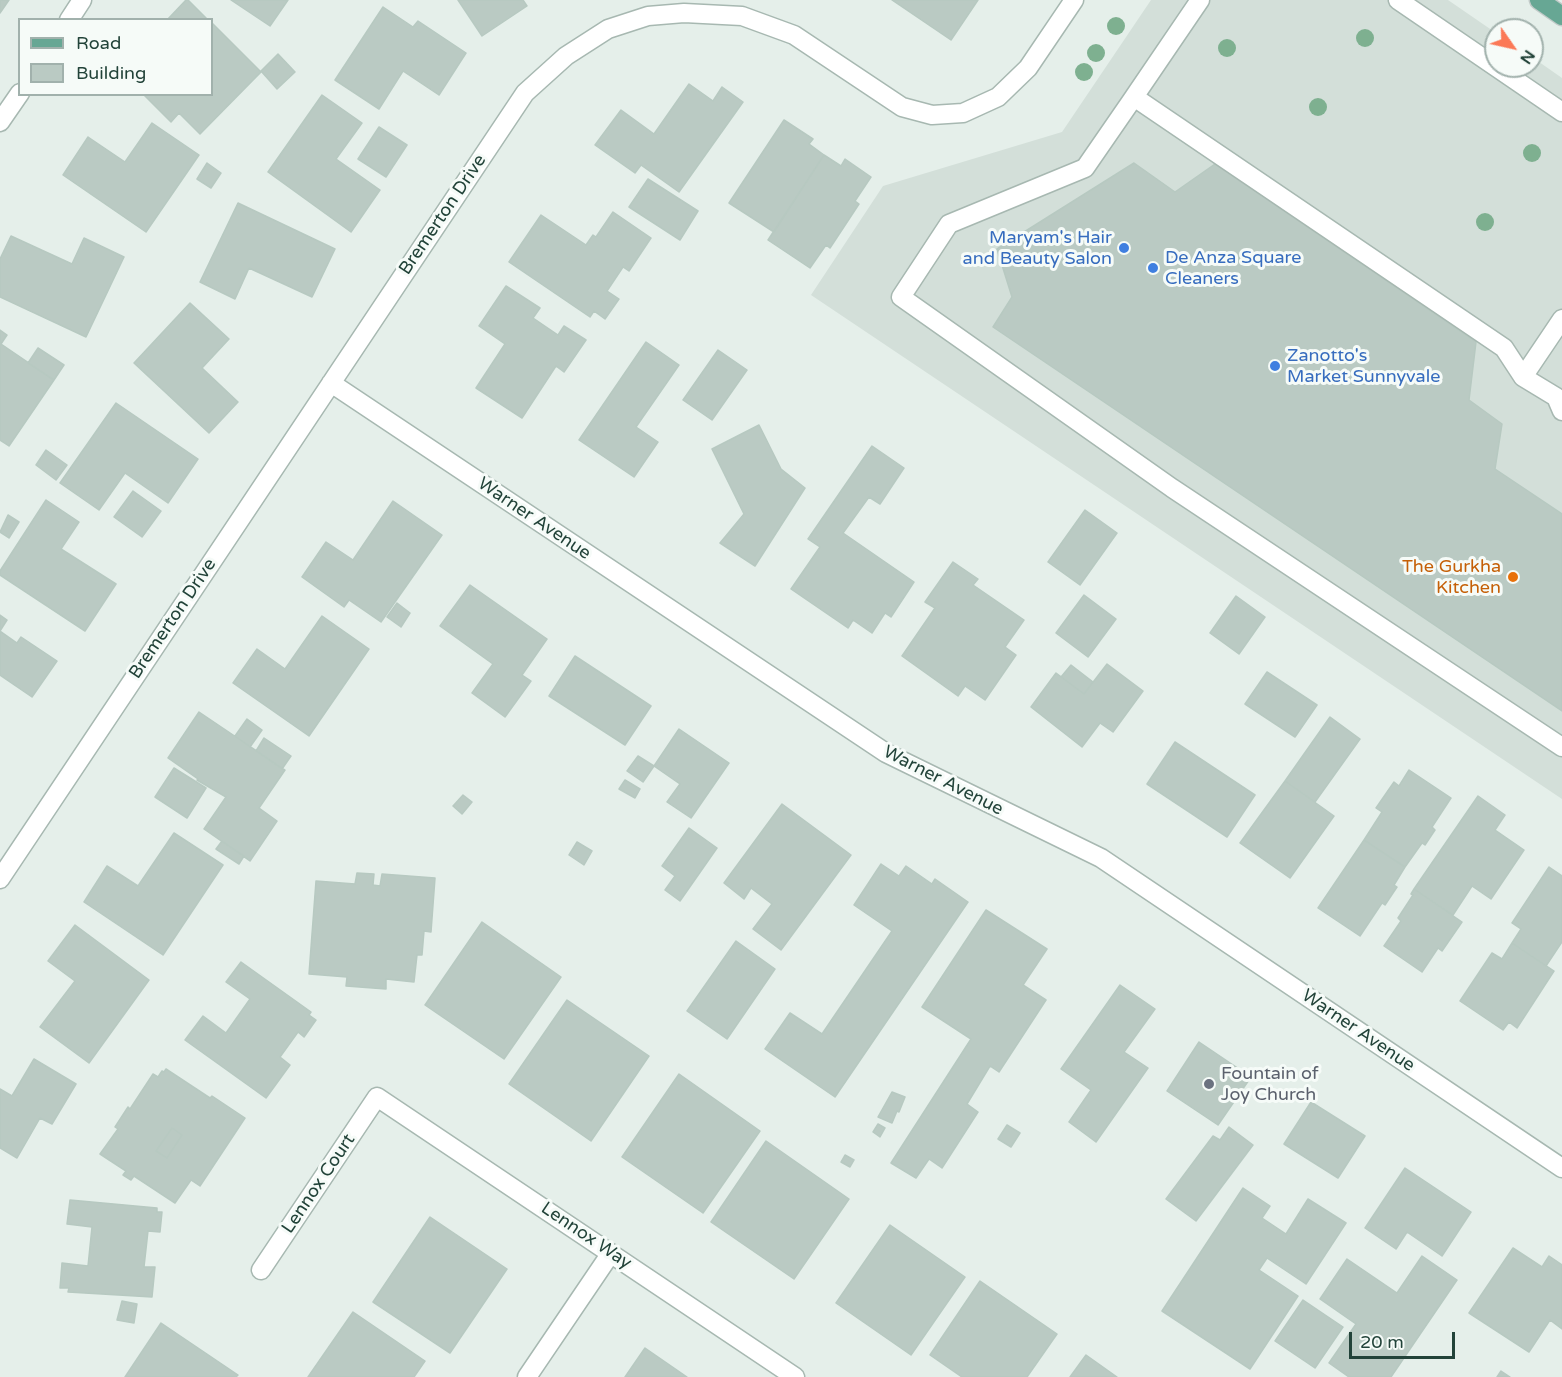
<!DOCTYPE html>
<style>
body{margin:0}
#map{position:relative;width:1562px;height:1377px;overflow:hidden;background:#e5efea;font-family:"Varela Round",sans-serif}
canvas{display:block}
.legend{position:absolute;left:18px;top:18px;width:195px;height:78px;box-sizing:border-box;background:#f6fbf8;border:2px solid #a1b1ac;margin:0;padding:8px 10px;list-style:none;font-size:18px;color:#224339}
.legend li{display:flex;align-items:center;gap:12px;height:30px}
.legend b{width:30px;border:2px solid #a1b1ac}
.north{position:absolute;left:1484px;top:18px;width:60px;height:60px;box-sizing:border-box;background:#f6fbf8;border:2px solid #a1b1ac;border-radius:50%;rotate:124deg;font-size:16px;font-weight:700;line-height:24px;text-align:center;color:#224339}
.north::after{content:'';display:block;margin:auto;width:21px;height:27px;background:#fb7957;clip-path:polygon(50% 0,100% 100%,50% 72%,0 100%)}
.scale{position:absolute;left:1349px;top:1332px;width:106px;height:27px;box-sizing:border-box;border:3px solid #224339;border-top:0;padding-left:8px;font-size:18px;line-height:21px;white-space:nowrap;color:#224339;-webkit-text-stroke:4px #f6fbf8;paint-order:stroke}
</style>
<div id="map">
<canvas width="1562" height="1377"></canvas>
<ul class="legend">
<li><b style="height:8px;background:#67a794"></b>Road</li>
<li><b style="height:16px;background:#bacac3"></b>Building</li>
</ul>
<div class="north">N</div>
<div class="scale">20 m</div>
</div>
<script>
const ctx = document.querySelector('canvas').getContext('2d');
ctx.lineJoin = 'round';
function paint(path, color) { ctx.fillStyle = color; ctx.fill(path, 'evenodd'); }
function strokePath(path, color, width, dash) { ctx.strokeStyle = color; ctx.lineWidth = width; ctx.lineCap = dash ? 'butt' : 'round'; ctx.setLineDash(dash || []); ctx.stroke(path); }
function label(font, color, halo, rows, align = 'center') {
  ctx.font = font + ' "Varela Round",sans-serif'; ctx.lineWidth = 6; ctx.setLineDash([]); ctx.textBaseline = 'middle'; ctx.strokeStyle = halo; ctx.fillStyle = color; for (const [text, x, y, turn = 0] of rows) {
    ctx.save(); ctx.translate(x, y); ctx.rotate((+turn || 0) * Math.PI / 180); ctx.textAlign = isNaN(turn) ? turn : align; if (halo) ctx.strokeText(text, 0, 0); ctx.fillText(text, 0, 0); ctx.restore();
  }
}
paint(new Path2D(`
 M1151,0H1448L1496,33V66H1532V57L1562,78V799L811,295L883,186L1062,132Z`), '#d3dfd9');
const building = new Path2D(`
 M0,0H9L0,13Z
 M186,0H188L208,20H167Z
 M231,0H288L270,26Z
 M458,0H523L527,6L482,36Z
 M892,0H978L951,40Z
 M383,7L413,27L418,21L466,53L439,95L403,71L379,109L335,80Z
 M212,23L261,72L200,134L179,113L171,122L143,94H212Z
 M278,54L295,72L277,89L261,71Z
 M689,84L713,101L722,87L743,102L679,192L641,165L635,173L595,145L621,110L654,134Z
 M322,95L362,123L336,159L380,190L351,232L268,172Z
 M784,120L813,139L809,144L824,155L774,232L729,203Z
 M152,123L199,155L146,232L63,175L88,137L125,162Z
 M379,127L407,145L386,177L358,159Z
 M824,155L841,166L845,159L871,177L855,201L859,204L830,248L826,245L810,268L768,240Z
 M207,163L221,173L211,188L197,179Z
 M1134,163L1175,192L1215,164L1476,342L1469,400L1502,424L1495,469L1562,514V711L993,327L1012,297L997,249Z
 M648,179L698,211L680,240L629,207Z
 M238,203L335,249L312,297L249,268L235,299L200,282Z
 M613,212L651,238L629,271L623,267L607,291L619,299L605,319L594,311L590,317L509,262L541,215L586,245L593,235L596,237Z
 M11,236L72,264L84,238L124,257L86,337L0,297V259Z
 M506,286L540,308L533,318L558,335L564,326L586,340L564,372L556,366L522,418L476,388L505,344L479,326Z
 M190,303L229,339L202,368L238,402L209,433L134,363Z
 M0,330L7,335L1,344L54,380L9,446L0,440Z
 M646,342L679,365L636,427L658,442L634,477L579,440Z
 M38,348L64,365L54,380L28,363Z
 M718,350L747,370L712,420L683,400Z
 M116,403L198,459L168,503L125,473L99,510L60,483Z
 M759,425L781,469L805,488L755,566L720,543L744,514L712,449Z
 M872,446L904,468L880,504L869,497L843,533L914,582L891,617L885,613L872,633L853,620L848,628L791,589L820,547L808,539Z
 M46,450L67,465L56,480L36,465Z
 M133,491L161,511L142,537L114,517Z
 M46,500L79,522L61,549L116,584L85,631L0,575V571Z
 M393,501L442,535L381,622L349,600L344,607L302,577L326,542L353,560Z
 M1085,510L1117,533L1080,585L1048,562Z
 M8,515L19,522L9,538L0,532Z
 M953,562L978,579L973,585L1024,620L1005,647L1016,655L985,700L965,686L958,696L902,656L935,608L925,602Z
 M470,585L547,639L522,675L531,681L505,717L472,693L493,664L440,626Z
 M1084,595L1116,619L1088,657L1056,633Z
 M1236,596L1265,617L1239,654L1210,633Z
 M397,603L410,613L401,627L387,617Z
 M0,615L7,620L0,631Z
 M322,616L369,649L309,736L233,683L257,649L285,669Z
 M0,631L17,643L21,637L57,661L32,697L0,675Z
 M575,656L651,706L625,745L549,696Z
 M1107,664L1143,691L1113,732L1100,723L1082,747L1031,707L1056,673L1084,694Z
 M1071,665L1093,682L1084,694L1061,677Z
 M1267,672L1317,705L1295,737L1245,704Z
 M199,712L285,770L259,808L277,821L250,861L204,829L226,797L197,780L198,779L168,758Z
 M1330,717L1360,739L1315,802L1285,781Z
 M247,719L262,730L250,747L235,736Z
 M679,729L729,763L691,818L667,802L680,784L654,766Z
 M264,738L291,756L282,769L256,751Z
 M1175,742L1255,795L1227,837L1147,784Z
 M638,756L654,766L643,782L627,771Z
 M174,768L206,788L187,818L155,797Z
 M1409,770L1451,798L1432,827L1435,830L1425,845L1422,843L1405,867L1364,840L1382,812L1376,808L1394,782L1399,786Z
 M625,780L640,789L635,798L619,789Z
 M1285,781L1334,816L1290,878L1240,843Z
 M463,795L472,802L462,814L453,806Z
 M1478,796L1505,815L1495,830L1524,850L1491,899L1472,886L1453,915L1414,889Z
 M782,804L851,855L781,950L753,929L772,904L751,888L744,899L724,883Z
 M689,828L717,848L680,901L665,890L675,876L662,866Z
 M174,833L223,865L163,955L84,902L107,866L138,886Z
 M1364,840L1405,867L1394,885L1397,887L1385,905L1382,903L1360,936L1318,908Z
 M222,841L244,856L239,864L216,849Z
 M577,842L592,851L584,865L569,855Z
 M881,864L899,876L906,866L932,884L935,879L968,902L835,1097L765,1049L790,1013L822,1034L892,931L854,905Z
 M1549,867L1562,876V942L1546,966L1512,943L1521,929L1512,923Z
 M357,873L374,874L373,885L380,886L382,874L435,878L431,932L424,931L422,955H417L414,982L386,979V989L346,986L347,977L309,974L316,881L355,884Z
 M1414,889L1462,922L1442,951L1438,948L1422,972L1384,946L1401,921L1398,918L1413,895L1411,894Z
 M986,910L1047,949L1023,985L1046,1000L999,1072L990,1066L967,1104L978,1112L942,1168L929,1159L916,1178L891,1163L971,1039L922,1007Z
 M482,922L561,977L504,1059L425,1005Z
 M75,925L149,980L89,1063L40,1027L75,981L48,961Z
 M736,941L775,969L727,1039L687,1011Z
 M1512,943L1554,971L1517,1028L1509,1022L1503,1030L1460,1001L1492,953L1502,959Z
 M241,962L311,1012L309,1015L316,1020L304,1037L298,1032L280,1057L290,1065L266,1098L185,1040L203,1016L226,1033L250,999L226,982Z
 M1120,985L1155,1009L1124,1052L1148,1068L1096,1142L1069,1122L1091,1090L1061,1069Z
 M567,1000L649,1056L591,1141L509,1084Z
 M1199,1042L1251,1077L1218,1125L1167,1091Z
 M34,1059L76,1084L52,1124L40,1118L17,1158L0,1148V1089L12,1096Z
 M166,1069L210,1098L212,1096L245,1118L200,1186L191,1180L175,1203L134,1176L131,1180L123,1175L126,1171L100,1154L118,1129L115,1127L128,1107L130,1109L153,1074L158,1077L162,1071L164,1072ZM172,1128L182,1135L167,1158L156,1151Z
 M679,1074L760,1131L703,1213L622,1157Z
 M892,1092L905,1097L899,1112L897,1111L892,1123L878,1117Z
 M1311,1102L1365,1136L1338,1178L1284,1144Z
 M878,1124L885,1128L880,1137L873,1132Z
 M1007,1125L1020,1133L1011,1147L998,1139Z
 M1229,1127L1253,1145L1196,1221L1166,1199L1213,1136L1220,1140Z
 M172,1128L182,1135L167,1158L156,1151Z
 M766,1141L849,1199L794,1279L711,1222Z
 M845,1155L854,1160L850,1167L841,1162Z
 M1405,1168L1471,1212L1442,1256L1407,1232L1396,1249L1365,1228Z
 M1243,1188L1270,1206L1262,1218L1286,1234L1308,1199L1346,1223L1306,1284L1267,1258L1259,1270L1298,1296L1250,1369L1162,1311Z
 M70,1200L157,1208V1212H162L160,1232L148,1231L144,1267H155L152,1297L68,1292L69,1288H60L62,1263L88,1266L92,1227L67,1224Z
 M430,1217L507,1269L450,1353L373,1302Z
 M890,1225L965,1277L911,1355L836,1303Z
 M1513,1248L1542,1267L1549,1256L1562,1265V1329L1550,1320L1529,1352L1469,1313Z
 M1422,1256L1457,1280L1391,1377H1349L1329,1363L1356,1324L1320,1299L1347,1259L1397,1293Z
 M980,1281L1057,1334L1027,1377H962L930,1355Z
 M1303,1300L1343,1327L1315,1368L1275,1341Z
 M122,1301L137,1304L134,1323L117,1320Z
 M353,1312L425,1361L414,1377H308Z
 M161,1323L238,1375L236,1377H125Z
 M645,1348L687,1377H625Z
 M1086,1355L1117,1377H1070Z
 M1501,1371L1510,1377H1497Z`);
paint(building, '#bacac3');
strokePath(building, '#b7c9c1', 1.5);
const minor = new Path2D(`
 M1200,0L1134,97L1504,348L1523,377L1556,397L1562,411
 M1398,0L1562,112
 M69,20L82,0
 M1134,97L1085,168L949,224L901,297L1172,488L1562,747
 M0,122L20,93
 M1523,377L1562,319
 M331,383L886,753L1101,858L1562,1168
 M0,879L525,93L566,56L608,29L648,16L684,13L742,16L794,35L902,107L932,115L963,113L998,97L1028,68L1074,0
 M261,1270L377,1097L795,1377
 M527,1377L611,1253`);
const major = new Path2D(`
 M1539,0L1562,16`);
strokePath(minor, '#a7b8b1', 21);
strokePath(major, '#c1cac8', 21);
strokePath(minor, '#fff', 18);
strokePath(major, '#67a794', 18);
ctx.fillStyle = '#7eb090';
for (const [x, y] of [
 [1116,26],
 [1365,38],
 [1227,48],
 [1096,53],
 [1084,72],
 [1318,107],
 [1532,153],
 [1485,222]
]) { ctx.beginPath(); ctx.arc(x, y, 9, 0, 2 * Math.PI); ctx.fill(); }
for (const [x, y, r, color] of [
 [1124,248,6,"#3f7fe0"],
 [1153,268,6,"#3f7fe0"],
 [1275,366,6,"#3f7fe0"],
 [1513,577,6,"#e8710a"],
 [1209,1084,6,"#6b7280"]
]) { const dot = new Path2D(); dot.arc(x, y, r, 0, 2 * Math.PI); ctx.fillStyle = color; ctx.fill(dot); strokePath(dot, '#f6fbf8', 2); }
label('18px', '#224339', '#f6fbf8', [
 ["Bremerton Drive",443,215,-56],
 ["Warner Avenue",534,519,34],
 ["Bremerton Drive",173,619,-56],
 ["Warner Avenue",943,781,27],
 ["Warner Avenue",1358,1031,34],
 ["Lennox Court",319,1184,-56],
 ["Lennox Way",586,1236,34]
]);
label('18px', '#366cbe', '#f6fbf8', [
 ["Maryam's Hair",1112,238,"right"],
 ["and Beauty Salon",1112,259,"right"],
 ["De Anza Square",1165,258],
 ["Cleaners",1165,279],
 ["Zanotto's",1287,356],
 ["Market Sunnyvale",1287,377]
], 'left');
label('18px', '#c56008', '#f6fbf8', [
 ["The Gurkha",1501,567],
 ["Kitchen",1501,588]
], 'right');
label('18px', '#5b616d', '#f6fbf8', [
 ["Fountain of",1221,1074],
 ["Joy Church",1221,1095]
], 'left');
</script>
